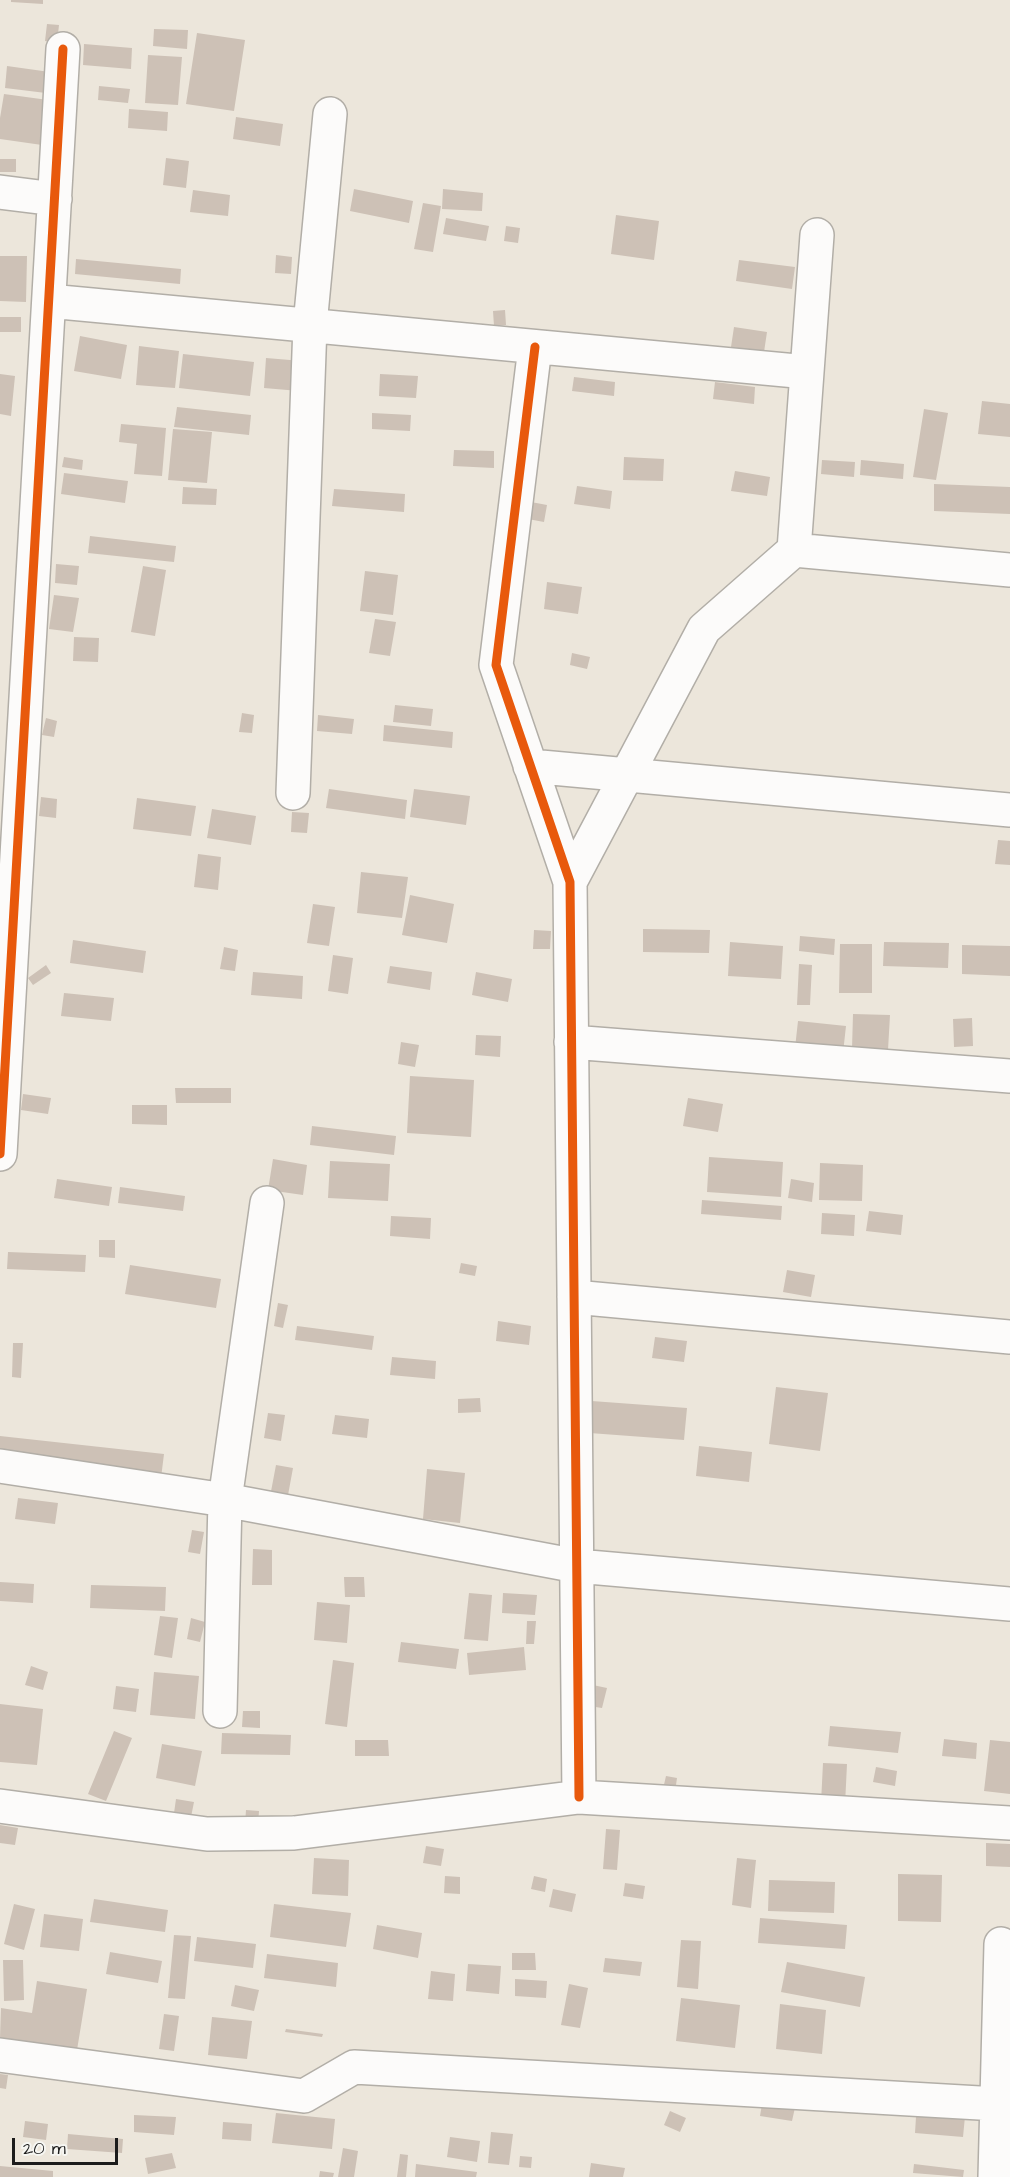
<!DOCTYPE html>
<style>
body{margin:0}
#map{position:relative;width:1010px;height:2177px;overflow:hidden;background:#ece6db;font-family:"Architects Daughter",sans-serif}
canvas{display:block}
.scale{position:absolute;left:12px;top:2138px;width:106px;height:27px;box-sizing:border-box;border:3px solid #1c1c1c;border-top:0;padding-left:8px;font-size:18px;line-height:21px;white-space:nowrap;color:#1c1c1c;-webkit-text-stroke:4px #f6f6f2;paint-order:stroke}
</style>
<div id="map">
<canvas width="1010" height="2177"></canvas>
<div class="scale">20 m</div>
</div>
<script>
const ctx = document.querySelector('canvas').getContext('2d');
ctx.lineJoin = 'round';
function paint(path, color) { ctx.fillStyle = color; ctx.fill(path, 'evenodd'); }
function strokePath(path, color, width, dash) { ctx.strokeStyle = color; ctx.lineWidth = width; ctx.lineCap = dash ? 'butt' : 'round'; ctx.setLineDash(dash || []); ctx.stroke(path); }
paint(new Path2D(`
 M11,0H43V4L11,2Z
 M47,24L59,25L57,43L45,41Z
 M154,29L188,30L187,49L153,46Z
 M197,33L245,40L234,111L186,104Z
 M84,44L132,48L131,69L83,65Z
 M148,55L182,57L178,105L145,103Z
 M7,66L57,73L54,94L5,88Z
 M99,86L130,89L128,103L98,100Z
 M4,94L48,100L42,145L0,139V118Z
 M129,109L168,112L167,131L128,128Z
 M236,117L283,124L280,146L233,139Z
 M166,158L189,161L186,188L163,185Z
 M0,159H16V172H0Z
 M354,189L413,201L409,223L350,211Z
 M443,189L483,193L482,211L442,209Z
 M193,190L230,195L228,216L190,212Z
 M423,203L441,206L433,252L414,249Z
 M616,215L659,221L654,260L611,254Z
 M446,218L489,226L486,241L443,234Z
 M506,226L520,228L518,243L504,241Z
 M276,255L292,257L291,274L275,273Z
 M0,256H27L26,302L0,301Z
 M76,259L181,269L180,284L75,274Z
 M739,260L795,267L792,289L736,281Z
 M505,310L506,325L494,326L493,311Z
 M0,317H21V332H0Z
 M734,327L767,332L764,352L731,347Z
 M80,336L127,345L121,379L74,371Z
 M139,346L179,351L175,388L136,385Z
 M183,354L254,362L250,396L179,388Z
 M266,358L302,361L299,391L264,388Z
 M0,374L15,376L11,416L0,414Z
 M380,374L418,376L416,398L379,396Z
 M574,377L615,382L614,396L572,391Z
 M715,382L755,387L754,404L713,399Z
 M982,401L1010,404V437L978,434Z
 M177,407L251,415L249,435L174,427Z
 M924,409L948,413L936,480L913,477Z
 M372,413L411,415L410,431L372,429Z
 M121,424L166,428L162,476L134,474L137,444L119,442Z
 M173,429L212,432L207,483L168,480Z
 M454,450L494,451V468L453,466Z
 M64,457L83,460L82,470L62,467Z
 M624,457L664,459L663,481L623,480Z
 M822,460L855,462L854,477L821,474Z
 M861,460L904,464L903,479L860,475Z
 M735,471L770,477L767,496L731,491Z
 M64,473L128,481L125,503L61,494Z
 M934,484L1010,487V514L934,511Z
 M577,486L612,491L610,509L574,504Z
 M183,487L217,489L216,505L182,504Z
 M334,489L405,494L404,512L332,506Z
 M531,502L547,505L544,522L528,519Z
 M90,536L176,546L174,562L88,553Z
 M56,564L79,566L77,585L55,583Z
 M143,566L166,570L155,636L131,632Z
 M365,571L398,575L393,615L360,611Z
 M547,582L582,587L578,614L544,609Z
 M54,595L79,598L73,632L49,629Z
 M375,619L396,622L390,656L369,653Z
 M74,637L99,638L98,662L73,661Z
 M572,653L590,657L587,669L570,665Z
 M395,705L433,709L431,726L393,722Z
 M242,713L254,715L252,733L239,732Z
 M318,715L354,719L352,734L317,731Z
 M46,718L57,721L54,737L42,735Z
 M384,725L453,732L452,748L383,741Z
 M329,789L407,800L405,819L326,808Z
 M414,789L470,796L466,825L410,817Z
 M41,797L57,799L56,818L39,816Z
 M137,798L196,806L191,836L133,829Z
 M212,809L256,816L251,845L207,838Z
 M292,812L309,813L307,833L291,832Z
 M998,840L1010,841V865L995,864Z
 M198,854L221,857L218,890L194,887Z
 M361,872L408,877L402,918L357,913Z
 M410,895L454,904L447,943L402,935Z
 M313,904L335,907L329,946L307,943Z
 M643,929L710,930L709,953L643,952Z
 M534,930L551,931L550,949H533Z
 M800,936L835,939L834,955L799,951Z
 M73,940L146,951L143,973L70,963Z
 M730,942L783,946L781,979L728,976Z
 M884,942L949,943L948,968L883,966Z
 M840,944H872V993H839Z
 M962,945L1010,946V976L962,974Z
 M224,947L238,950L235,971L220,969Z
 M333,955L353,958L348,994L328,991Z
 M799,964L812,965L810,1005H797Z
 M46,965L51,973L33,985L28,978Z
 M390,966L432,972L430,990L387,983Z
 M253,972L303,976L302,999L251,995Z
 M476,972L512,979L508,1002L472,995Z
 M64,993L114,998L111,1021L61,1016Z
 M853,1014L890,1015L888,1050L852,1049Z
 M972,1018L973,1046L954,1047L953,1019Z
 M798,1021L846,1026L843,1053L795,1048Z
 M476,1035L501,1036L500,1057L475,1055Z
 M401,1042L419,1045L415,1067L398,1064Z
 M410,1076L474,1080L471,1137L407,1133Z
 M175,1088H231V1103H176Z
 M23,1094L51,1098L48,1114L21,1110Z
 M688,1098L723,1104L718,1132L683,1126Z
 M132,1105H167V1125L132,1124Z
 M312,1126L396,1136L394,1155L310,1145Z
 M709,1157L783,1162L781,1197L707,1192Z
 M273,1159L307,1165L303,1195L268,1190Z
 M330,1161L390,1164L388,1201L328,1198Z
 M820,1163L863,1165L862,1201L819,1200Z
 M57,1179L112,1187L109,1206L54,1198Z
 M791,1179L814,1183L812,1202L788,1198Z
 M120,1187L185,1196L183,1211L118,1203Z
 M702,1200L782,1206L781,1220L701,1214Z
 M869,1211L903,1215L901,1235L866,1231Z
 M822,1213L855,1215L854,1236L821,1234Z
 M391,1216L431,1218L430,1239L390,1236Z
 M99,1240H115V1258L99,1257Z
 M8,1252L86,1255L85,1272L7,1269Z
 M461,1263L477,1266L475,1276L459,1273Z
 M130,1265L221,1279L216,1308L125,1294Z
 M787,1270L815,1275L811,1297L783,1292Z
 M278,1303L288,1305L283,1328L274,1326Z
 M498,1321L531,1326L529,1345L496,1341Z
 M297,1326L374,1336L372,1350L295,1340Z
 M655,1337L687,1341L684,1362L652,1358Z
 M13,1343H23L21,1378L12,1377Z
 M392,1357L436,1361L435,1379L390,1375Z
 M776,1387L828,1393L820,1451L769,1444Z
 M480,1398L481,1412L458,1413V1399Z
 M578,1400L687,1408L684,1440L576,1432Z
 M268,1413L285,1415L281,1441L264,1438Z
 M335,1415L369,1419L367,1438L332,1434Z
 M0,1436L164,1454L161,1478L0,1460Z
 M699,1446L752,1452L749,1482L696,1476Z
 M276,1465L293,1468L286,1506L269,1502Z
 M427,1469L465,1473L460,1523L423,1519Z
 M18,1498L58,1503L55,1524L15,1519Z
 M192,1530L204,1532L200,1554L188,1552Z
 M253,1549L272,1550V1585H252Z
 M344,1577H364L365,1597H345Z
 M0,1582L34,1584L33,1603L0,1601Z
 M91,1585L166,1587L165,1611L90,1608Z
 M469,1593L492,1595L488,1641L464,1639Z
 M503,1593L537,1595L535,1615L502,1613Z
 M317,1602L350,1605L347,1643L314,1640Z
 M160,1616L178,1618L172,1658L154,1655Z
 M191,1618L205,1622L200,1642L187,1639Z
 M527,1621H536L534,1644H526Z
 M401,1642L459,1649L456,1669L398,1662Z
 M524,1647L526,1670L469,1675L467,1653Z
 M333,1660L354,1663L347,1727L325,1724Z
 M31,1666L48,1672L43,1690L25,1685Z
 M154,1672L199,1676L195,1719L150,1715Z
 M588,1684L607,1688L602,1708L583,1705Z
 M116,1686L139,1689L136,1712L113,1709Z
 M0,1704L43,1709L37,1765L0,1762Z
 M243,1711H260V1728L242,1727Z
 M830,1726L901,1732L898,1753L828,1746Z
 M114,1731L132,1738L106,1801L88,1794Z
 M222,1733L291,1735L290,1755L221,1754Z
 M944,1739L977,1743L976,1759L942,1756Z
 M355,1740H388L389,1756H355Z
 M990,1740L1010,1742V1794L984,1791Z
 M162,1744L202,1751L195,1786L156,1778Z
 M823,1763L847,1764L845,1805L821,1803Z
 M876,1767L897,1771L895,1786L873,1782Z
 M666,1776L677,1778L675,1792L663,1789Z
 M176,1799L194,1802L191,1817L174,1813Z
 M246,1810L259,1811L258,1825L245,1824Z
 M0,1825L18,1828L15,1845L0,1843Z
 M606,1829L620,1830L617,1870L603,1869Z
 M986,1843L1010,1844V1867L986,1866Z
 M426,1846L444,1849L441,1866L423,1863Z
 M314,1858L349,1860L348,1896L312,1894Z
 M737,1858L756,1860L751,1908L732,1905Z
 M898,1874L942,1875L941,1922L898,1921Z
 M445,1876L460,1877V1894L444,1893Z
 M534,1876L547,1879L545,1892L531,1889Z
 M769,1880L835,1882L834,1913L768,1911Z
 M625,1883L645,1886L643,1899L623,1896Z
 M553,1889L576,1894L572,1912L549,1907Z
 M94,1899L168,1910L165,1932L90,1922Z
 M14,1904L35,1909L24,1950L4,1944Z
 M274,1904L351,1913L346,1947L270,1937Z
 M44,1914L83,1919L79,1951L40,1947Z
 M760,1918L847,1925L845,1949L758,1943Z
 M377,1925L422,1933L418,1958L373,1949Z
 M174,1935L191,1936L185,1999L168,1998Z
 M197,1937L256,1944L253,1968L194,1961Z
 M681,1940L701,1941L698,1989L677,1987Z
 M110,1952L162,1961L158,1983L106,1974Z
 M512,1953H535L536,1970H512Z
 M267,1954L338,1963L336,1987L264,1978Z
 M605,1958L642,1962L640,1976L603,1972Z
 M3,1960H23L24,2000L4,2001Z
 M787,1962L865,1977L860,2007L781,1992Z
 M468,1964L501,1966L499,1994L466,1991Z
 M431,1971L455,1974L453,2001L428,1999Z
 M515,1979L547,1981L546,1998L515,1996Z
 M37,1981L87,1989L77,2050L0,2038L1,2008L32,2013Z
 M569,1984L588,1988L580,2028L561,2025Z
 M235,1985L259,1990L254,2011L231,2006Z
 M681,1998L740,2005L735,2048L676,2041Z
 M780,2004L826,2010L822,2054L776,2049Z
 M164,2014L179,2016L174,2051L159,2049Z
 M212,2017L252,2021L247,2059L208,2055Z
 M286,2029L323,2034L322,2037L285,2032Z
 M0,2074L8,2075L6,2089L0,2088Z
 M763,2098L796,2103L792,2121L760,2116Z
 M917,2101L966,2106L963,2137L915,2133Z
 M670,2111L686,2118L680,2132L664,2125Z
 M276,2113L335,2119L332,2149L272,2143Z
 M134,2115L176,2117L174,2135L134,2132Z
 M25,2121L48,2124L46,2140L23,2137Z
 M223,2122L252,2124L251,2141L222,2139Z
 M491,2132L513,2134L509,2165L488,2163Z
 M68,2134L123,2139L122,2153L67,2149Z
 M450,2137L480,2141L477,2162L447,2157Z
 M343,2148L358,2151L354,2177H338Z
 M172,2153L176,2168L148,2174L145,2158Z
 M400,2154L408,2155L406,2177H397Z
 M520,2156L532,2157L531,2168L519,2167Z
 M591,2163L625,2168L623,2177H589Z
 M416,2164L477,2172L476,2177H415Z
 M914,2164L964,2170L963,2177L913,2173Z
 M0,2166L53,2171V2177H0Z
 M320,2171L334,2173L333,2177H319Z`), '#cdc1b6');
const minor = new Path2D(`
 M0,192L55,199
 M49,301L807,372
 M535,347L496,665L570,882L579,1797
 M794,550L1010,570
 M530,766L1010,810
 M293,793L310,325L330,114
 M570,882L704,629L794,550L817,235
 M571,1042L1010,1076
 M0,1154L63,49
 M574,1297L1010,1337
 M0,1466L225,1500L577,1566L1010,1604
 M220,1711L225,1500L267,1203
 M0,1806L207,1834L294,1833L579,1797L1010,1823
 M0,2055L304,2096L354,2067L997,2104
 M995,2177L1001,1944`);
strokePath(minor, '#b2aea7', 36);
strokePath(minor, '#fcfbfa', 33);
strokePath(new Path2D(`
 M535,347L496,665L570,882L579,1797
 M0,1154L63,49`), '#e8590c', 9);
</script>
